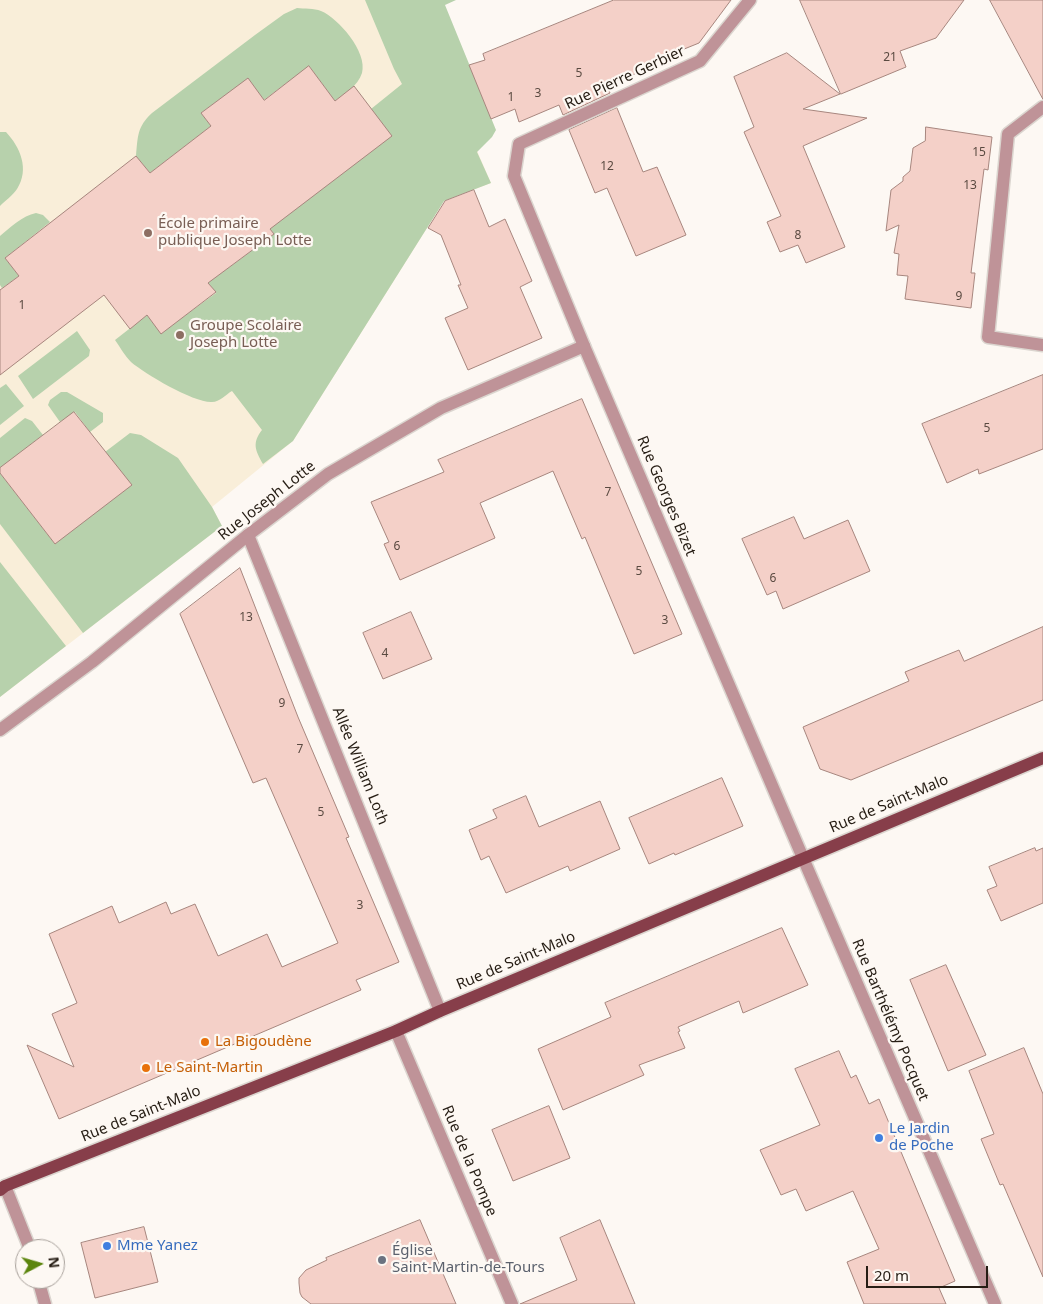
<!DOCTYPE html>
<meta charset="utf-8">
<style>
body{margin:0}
#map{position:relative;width:1043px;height:1304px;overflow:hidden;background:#fdf8f3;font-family:"Noto Sans",sans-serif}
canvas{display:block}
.north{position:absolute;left:15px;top:1239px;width:50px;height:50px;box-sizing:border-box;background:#fdf8f3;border:1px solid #a7a09a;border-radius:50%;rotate:84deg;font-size:14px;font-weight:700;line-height:20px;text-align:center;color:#261d14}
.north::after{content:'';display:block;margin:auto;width:18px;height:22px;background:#5c850e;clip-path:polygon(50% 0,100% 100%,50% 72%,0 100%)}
.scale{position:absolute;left:866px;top:1266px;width:122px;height:22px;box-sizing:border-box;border:2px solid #261d14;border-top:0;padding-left:6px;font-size:15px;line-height:18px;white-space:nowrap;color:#261d14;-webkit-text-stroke:4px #fdf8f3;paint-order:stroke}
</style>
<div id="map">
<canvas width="1043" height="1304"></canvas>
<div class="north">N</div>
<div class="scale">20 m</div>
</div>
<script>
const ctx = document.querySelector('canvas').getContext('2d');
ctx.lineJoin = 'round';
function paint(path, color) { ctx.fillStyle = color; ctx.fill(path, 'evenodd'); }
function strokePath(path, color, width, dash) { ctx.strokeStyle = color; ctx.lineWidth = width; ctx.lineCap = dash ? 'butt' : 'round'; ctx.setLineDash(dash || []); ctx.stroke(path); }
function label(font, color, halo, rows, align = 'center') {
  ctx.font = font + ' "Noto Sans",sans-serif'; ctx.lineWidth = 4.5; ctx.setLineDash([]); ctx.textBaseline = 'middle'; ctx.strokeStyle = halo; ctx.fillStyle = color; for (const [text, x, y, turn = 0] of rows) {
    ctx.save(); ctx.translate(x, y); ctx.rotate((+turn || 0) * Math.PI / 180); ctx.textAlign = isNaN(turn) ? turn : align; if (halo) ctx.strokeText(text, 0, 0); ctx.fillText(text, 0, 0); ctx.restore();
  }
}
paint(new Path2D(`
 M0,0H412L491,183L444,201L293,441L212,507L222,526L0,697Z`), '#f9eed9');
paint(new Path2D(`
 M365,0H456L445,5L496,130L492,137L477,152L491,183L444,201L293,441L263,464C255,450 252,443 262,430L232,391C225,395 220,402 212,402C194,403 145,374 131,362C125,356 120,347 115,340L147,315L161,333L216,293L201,274L227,269L274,234L263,220L371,109L402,84L394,69Z
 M297,8C304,9 314,8 321,11C338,18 368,52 362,73C358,86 345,93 335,101L309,66L264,100L248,79L201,113L211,126L150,173L136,156C138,136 137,127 152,113L255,35L284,14Z
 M0,132H6C20,147 30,169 17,189C13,195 5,201 0,206Z
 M36,213L43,215L50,222L5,258L19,276L2,288L0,285V236C11,227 22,216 36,213Z
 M77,331L90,350L89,356L33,399L18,376Z
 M6,384L24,406L0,425V388Z
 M61,392H67L103,413V422L90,432L75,412L60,422L48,405L50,400Z
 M25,418L32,421L43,435L0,468V438Z
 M130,433L141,435L178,458L212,507L222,526L83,633L0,524V473L55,544L105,452Z
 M0,562L66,646L0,697Z`), '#b7d1ac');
const building = new Path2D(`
 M614,0H731L699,43L635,69L637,73L607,85L610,93L563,115L559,105L519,122L515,109L491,119L469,65L485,60L483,54Z
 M800,0H964L936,38L900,51L906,67L841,94Z
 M990,0H1043V99Z
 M787,53L840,94L803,109L867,118L803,146L845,247L806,263L798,245L780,252L767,222L781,216L744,132L754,127L734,77Z
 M309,66L335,101L354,86L392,136L270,229L274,234L208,283L216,292L161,334L147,315L130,329L104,295L0,375V290L19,276L5,258L136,156L150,173L211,126L201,113L248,78L264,100Z
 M617,108L643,172L657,167L686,235L636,256L607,188L595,193L569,130Z
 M926,127L992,137L988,170L984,169L971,273H975L971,308L905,299L908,276L897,275L899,254L894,253L899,225L886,231L891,190L903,181V177L910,171L913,148L925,141Z
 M474,190L489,227L505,219L532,281L520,287L542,338L468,370L445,318L468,308L458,285H461L441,235L428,228L445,201Z
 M1043,375V449L979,474L978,469L947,483L922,424Z
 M582,399L682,634L634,654L585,537L582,539L553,471L480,503L495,538L400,580L384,544L389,542L371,502L444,472L438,460Z
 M74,412L132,485L55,544L0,473V468Z
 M794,517L804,539L848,520L870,571L783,609L776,591L767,595L742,539Z
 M240,568L298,717L349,837L346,838L399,962L356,980L361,990L59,1119L27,1045L74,1067L52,1014L77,1003L49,934L112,906L119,923L166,902L171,914L195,904L218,956L267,934L282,967L338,943L266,778L253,783L180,614Z
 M411,612L432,659L383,679L363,633Z
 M1043,627V700L851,780L820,769L803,727L909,681L905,672L959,650L964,661Z
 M722,778L743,826L675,855L674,853L649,864L629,818Z
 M526,796L539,827L600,801L620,849L570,871L568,866L506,893L489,856L481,860L469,830L497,818L493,810Z
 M1035,848L1036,851L1043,848V903L1001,921L987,890L997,886L989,867Z
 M782,928L808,985L743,1013L739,1001L678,1027L680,1031L678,1032L685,1048L639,1065L644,1075L563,1110L538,1049L611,1017L605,1003Z
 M946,965L986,1055L948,1071L910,980Z
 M1024,1048L1043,1094V1277L1003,1184L1000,1185L981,1139L994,1134L969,1071Z
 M839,1051L851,1078L856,1075L869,1104L879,1099L919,1195L955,1281L939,1288L946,1304H864L847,1262L879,1249L853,1191L806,1211L796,1189L781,1195L760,1150L820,1125L795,1069Z
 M549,1106L570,1158L513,1181L492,1130Z
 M420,1220L456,1304H311L302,1297L300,1293L299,1283V1278L306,1270L327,1260L326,1258Z
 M600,1220L635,1304H520L577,1280L560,1238Z
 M144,1227L158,1282L95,1298L81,1243Z`);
paint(building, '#f4d0c8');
strokePath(building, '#a7867e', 1);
const pedestrian = new Path2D(`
 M0,730L92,662L248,535L328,474L441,408L584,346`);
const minor = new Path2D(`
 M750,0L700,61L519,144L514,176L584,346L803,858
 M1043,107L1008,134L988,337L1043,345
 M248,535L440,1011
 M396,1031L512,1304`);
const tertiary = new Path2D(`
 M803,858L995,1304
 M5,1186L30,1249
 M38,1279L45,1304`);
const primary = new Path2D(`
 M0,1190L5,1186L396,1031L440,1011L1043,758`);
strokePath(pedestrian, '#dbd5cf', 15);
strokePath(minor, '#dbd5cf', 15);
strokePath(tertiary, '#dbd5cf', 15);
strokePath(primary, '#dbd5cf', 15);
strokePath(pedestrian, '#bf9398', 12);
strokePath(minor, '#bf9398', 12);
strokePath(tertiary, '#bf9398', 12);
strokePath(primary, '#873e4a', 12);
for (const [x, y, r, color] of [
 [148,233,5,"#8d6e63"],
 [180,335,5,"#8d6e63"],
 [205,1042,5,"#e8710a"],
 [146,1068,5,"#e8710a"],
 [879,1138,5,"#3f7fe0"],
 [107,1246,5,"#3f7fe0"],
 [382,1260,5,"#6b7280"]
]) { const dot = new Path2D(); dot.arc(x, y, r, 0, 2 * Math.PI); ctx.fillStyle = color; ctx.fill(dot); strokePath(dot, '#fdf8f3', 2); }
label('12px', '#5a4a41', null, [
 ["21",890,58],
 ["5",579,74],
 ["3",538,94],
 ["1",511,98],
 ["15",979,153],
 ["12",607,167],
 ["13",970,186],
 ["8",798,236],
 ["9",959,297],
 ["1",22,306],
 ["5",987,429],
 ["7",608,493],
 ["6",397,547],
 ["5",639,572],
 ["6",773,579],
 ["13",246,618],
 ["3",665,621],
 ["4",385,654],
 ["9",282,704],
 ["7",300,750],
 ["5",321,813],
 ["3",360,906]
]);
label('15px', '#261d14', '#fdf8f3', [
 ["Rue Pierre Gerbier",625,78,-25],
 ["Rue Georges Bizet",666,496,67],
 ["Rue Joseph Lotte",267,501,-38],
 ["Allée William Loth",360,766,68],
 ["Rue de Saint-Malo",889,804,-23],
 ["Rue de Saint-Malo",516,961,-23],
 ["Rue Barthélémy Pocquet",890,1020,67],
 ["Rue de Saint-Malo",141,1114,-22],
 ["Rue de la Pompe",469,1161,67]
]);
label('15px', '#785e54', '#fdf8f3', [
 ["École primaire",158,224],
 ["publique Joseph Lotte",158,241],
 ["Groupe Scolaire",190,326],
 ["Joseph Lotte",190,343]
], 'left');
label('15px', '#c56008', '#fdf8f3', [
 ["La Bigoudène",215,1042],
 ["Le Saint-Martin",156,1068]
], 'left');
label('15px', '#366cbe', '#fdf8f3', [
 ["Le Jardin",889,1129],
 ["de Poche",889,1146],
 ["Mme Yanez",117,1246]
], 'left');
label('15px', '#5b616d', '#fdf8f3', [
 ["Église",392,1251],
 ["Saint-Martin-de-Tours",392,1268]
], 'left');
</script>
